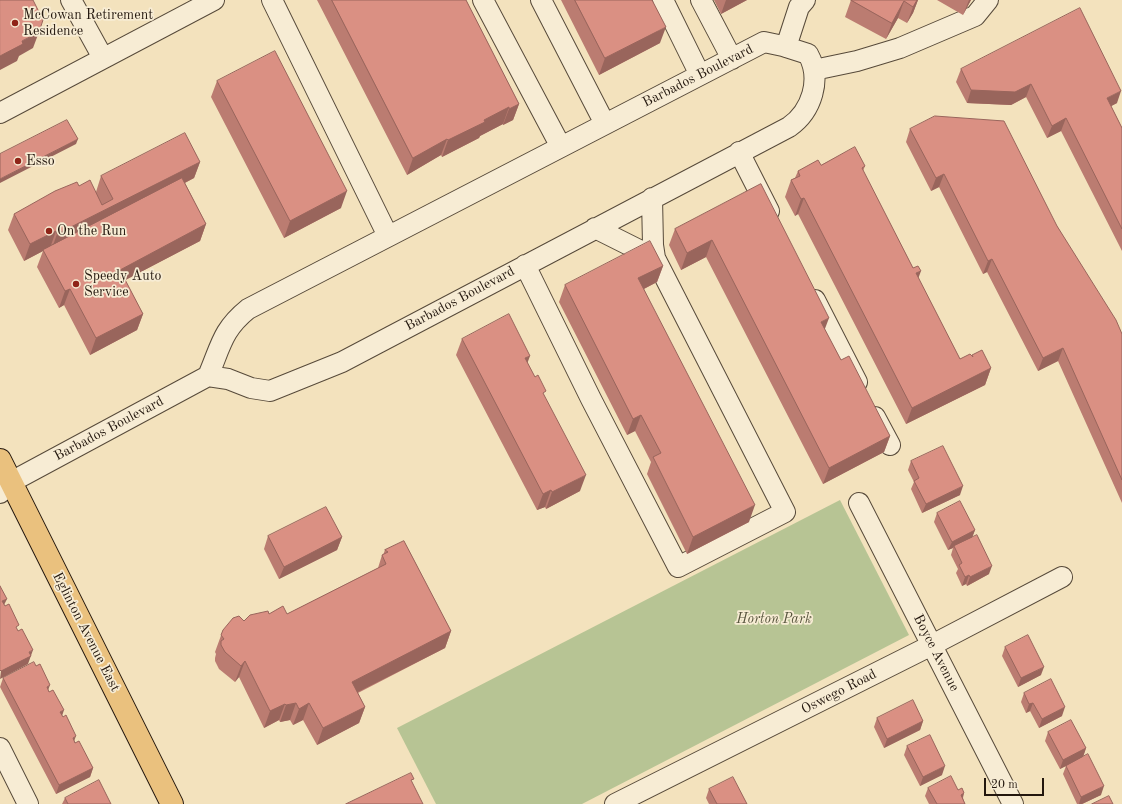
<!DOCTYPE html>
<style>
body{margin:0}
#map{position:relative;width:1122px;height:804px;overflow:hidden;background:#f3e2bd;font-family:"Old Standard TT",serif}
canvas{display:block}
.scale{position:absolute;left:984px;top:778px;width:60px;height:18px;box-sizing:border-box;border:2px solid #23170e;border-top:0;padding-left:5px;font-size:12px;line-height:14px;white-space:nowrap;color:#23170e;-webkit-text-stroke:3px #f7ecd4;paint-order:stroke}
</style>
<div id="map">
<canvas width="1122" height="804"></canvas>
<div class="scale">20 m</div>
</div>
<script>
const ctx = document.querySelector('canvas').getContext('2d');
ctx.lineJoin = 'round';
function paint(path, color) { ctx.fillStyle = color; ctx.fill(path, 'evenodd'); }
function strokePath(path, color, width, dash) { ctx.strokeStyle = color; ctx.lineWidth = width; ctx.lineCap = dash ? 'butt' : 'round'; ctx.setLineDash(dash || []); ctx.stroke(path); }
function label(font, color, halo, rows, align = 'center') {
  ctx.font = font + ' "Old Standard TT",serif'; ctx.lineWidth = 3.5; ctx.setLineDash([]); ctx.textBaseline = 'middle'; ctx.strokeStyle = halo; ctx.fillStyle = color; for (const [text, x, y, turn = 0] of rows) {
    ctx.save(); ctx.translate(x, y); ctx.rotate((+turn || 0) * Math.PI / 180); ctx.textAlign = isNaN(turn) ? turn : align; if (halo) ctx.strokeText(text, 0, 0); ctx.fillText(text, 0, 0); ctx.restore();
  }
}
paint(new Path2D(`
 M840,500L909,635L582,804H436L397,728Z`), '#b7c494');
const minor = new Path2D(`
 M71,0L103,58
 M272,0L388,236
 M483,0L561,147
 M541,0L605,124
 M663,0L700,75
 M701,0L732,59
 M786,47L799,7L805,0
 M814,70L857,61L900,48L975,16L988,0
 M0,113L214,0
 M739,152L769,211
 M595,228L655,258L653,245L652,198
 M525,265L591,399L678,567L785,512L655,258
 M815,300L857,382
 M875,417L890,445
 M0,493L11,482L208,376L228,379L251,388L270,391L342,362L789,127C812,111 822,79 808,54L783,46L764,42L248,309C222,330 221,346 208,376
 M859,503L1013,804
 M0,748L28,804
 M615,804L932,645L1062,577`);
const major = new Path2D(`
 M0,460L172,804`);
strokePath(minor, '#574a3a', 22);
strokePath(major, '#23170e', 24);
strokePath(minor, '#f7ecd4', 20);
strokePath(major, '#eac17e', 22);
paint(new Path2D(`
 M317,0H466L519,104L513,120L503,125V124L480,136L479,138L442,157L441,155L407,175Z
 M561,0H652L660,43L599,75Z
 M714,0H747L721,14Z
 M851,0H918L913,13L907,23L898,18L886,39L845,17Z
 M937,0H971L963,15Z
 M961,69L1117,103L1111,106L1122,128V251L1061,131L1047,138L1026,97L1011,105L967,103L956,82Z
 M217,81L341,208L284,238L211,97Z
 M910,129L1057,226L1122,334V503L1058,361L1038,371L987,272L983,274L939,187L931,191L906,142Z
 M200,162L194,178L185,183L206,224L200,241L125,280L143,314L137,330L90,355L64,305L59,308L37,267L43,251L24,261L8,230L14,214L79,186L96,192L101,176Z
 M821,165L865,166L863,171L960,359L972,356V355L991,368L985,385L906,424L798,214L795,216L785,197L791,180L795,178L798,171Z
 M761,184L825,330L841,360L890,436L884,452L823,484L706,257L681,270L669,245L675,229Z
 M663,266L657,282L644,289L749,522L687,554L647,474L651,462L635,431L627,435L559,302L565,285Z
 M462,339L527,362L544,396L580,491L546,509L545,507L537,510L456,355Z
 M911,461L960,495L922,513L911,489L914,482L908,470Z
 M937,513L975,530L972,537L989,574L967,586L966,584L962,586L956,573L958,569L951,555L953,548L948,550L934,522Z
 M268,536L342,537L337,550L279,579L264,549Z
 M404,541L451,631L445,648L358,693L365,707L359,723L317,745L303,720L293,725L290,720L280,722L279,720L264,728L239,677L235,682L219,669L215,661V658L216,654L215,652L223,630L244,621L269,614H287L378,568L382,555H383L385,550Z
 M1005,647L1041,675L1018,687L1002,656Z
 M3,678L48,690L74,741L93,768L90,777L56,794L0,687Z
 M1024,693L1062,716L1039,728L1030,711L1026,713L1021,702Z
 M877,718L923,721L920,730L884,748L874,727Z
 M1048,732L1086,748L1083,757L1101,795L1082,804H1077L1063,774L1066,766L1060,769L1045,741Z
 M907,746L942,775L920,786L904,755Z
 M928,788L964,793L963,798L965,804H929L925,796Z
 M709,789L747,804H709L706,798Z
 M65,798L111,804H62Z`), '#bb7c71');
paint(new Path2D(`
 M726,0H747L721,14Z
 M917,0H918L913,13L907,23L913,7Z
 M969,0H971L963,15Z
 M904,1L898,18L886,39L892,23Z
 M666,27L660,43L599,75L605,58Z
 M39,32L33,48L19,56L17,61L0,70V56L22,41Z
 M1031,84L1026,97L1011,105L967,103L971,90Z
 M1121,91L1117,103L1102,111L1107,98Z
 M519,104L513,120L503,125L509,109Z
 M509,107L503,124L480,136L479,138L442,157L448,140L484,120Z
 M1066,118L1061,131L1047,138L1052,126Z
 M78,139L76,144L0,183V179Z
 M447,139L441,155L407,175L413,158Z
 M200,162L194,178L51,251L57,234Z
 M944,174L939,187L931,191L936,178Z
 M347,191L341,208L284,238L290,221Z
 M804,198L798,214L795,216L801,199Z
 M206,224L200,241L114,286L120,270Z
 M56,231L50,248L43,250V251L24,261L30,244Z
 M712,240L706,257L681,270L687,253Z
 M992,259L987,272L983,274L988,261Z
 M663,266L657,282L632,295L638,278Z
 M921,271L915,287L916,273Z
 M70,289L64,305L59,308L65,291Z
 M143,314L137,330L90,355L96,338Z
 M829,318L823,334L821,322Z
 M1063,348L1058,361L1038,371L1043,358Z
 M530,356L524,372L525,358Z
 M991,368L985,385L906,424L912,408Z
 M641,415L635,431L627,435L633,419Z
 M890,436L884,452L823,484L829,468Z
 M586,475L580,491L546,509L552,492Z
 M963,486L960,495L922,513L926,504Z
 M551,490L545,507L537,510L543,494Z
 M755,505L749,522L687,554L693,537Z
 M975,530L972,538L954,546L953,548L948,550L952,542Z
 M342,537L337,550L279,579L284,567Z
 M992,566L989,574L967,586L970,577Z
 M969,575L966,584L962,586L965,577Z
 M7,599L3,607L2,601Z
 M451,631L445,648L346,698L352,682Z
 M33,650L28,664L0,679L1,671Z
 M245,661L239,677L235,682L241,666Z
 M1044,667L1041,675L1018,687L1021,678Z
 M50,685L47,693V687Z
 M296,703L290,720L280,722L286,705Z
 M309,703L303,720L293,725L299,709Z
 M1033,703L1030,711L1026,713L1029,704Z
 M285,704L279,720L264,728L270,711Z
 M365,707L359,723L317,745L323,728Z
 M1065,707L1062,716L1039,728L1042,719Z
 M64,710L61,719L60,712Z
 M923,721L920,730L884,748L887,739Z
 M76,736L73,744V738Z
 M1086,748L1083,757L1060,769L1063,760Z
 M945,766L942,775L920,786L923,777Z
 M93,768L90,777L56,794L59,785Z
 M1104,786L1101,795L1082,804H1079L1081,797Z
 M964,793L961,802V795Z`), '#99655c');
const building = new Path2D(`
 M0,0H33L43,20L39,32L22,41L23,44L0,56Z
 M332,0H466L519,104L509,109V107L484,120L485,122L448,140L447,139L413,158Z
 M575,0H652L666,27L605,58Z
 M851,0H917L913,7L904,1L892,23Z
 M1080,8L1121,91L1107,98L1122,128V229L1066,118L1052,126L1031,84L1015,92L971,90L961,69Z
 M275,51L347,191L290,221L217,81Z
 M935,116L1004,121L1057,226L1116,320L1122,334V480L1063,348L1043,358L992,259L988,261L944,174L936,178L910,129Z
 M67,120L78,139L0,179V154Z
 M185,133L200,162L57,234L56,231L30,244L14,214L55,191L77,182L79,186L90,180L102,205L113,199L101,176Z
 M855,147L865,166L862,168L913,268L918,266L921,271L916,273L960,359L970,354L973,357L972,355L982,350L991,368L912,408L804,198L801,199L791,180L800,176L798,171L818,160L821,165Z
 M182,178L206,224L120,270L143,314L96,338L70,289L65,291L43,250Z
 M761,184L829,318L821,322L841,360L849,356L890,436L829,468L712,240L687,253L675,229Z
 M650,241L663,266L638,278L755,505L693,537L653,457L661,453L641,415L633,419L565,285Z
 M509,314L530,356L525,358L535,377L538,375L546,391L543,393L586,475L552,492L551,490L543,494L462,339Z
 M943,446L963,486L926,504L914,481L919,478L911,461Z
 M960,501L975,530L952,542L937,513Z
 M326,507L342,537L284,567L268,536Z
 M977,535L992,566L970,577L969,575L965,577L959,565L962,563L954,546Z
 M404,541L451,631L352,682L365,707L323,728L309,703L299,709L296,703L286,705L285,704L270,711L245,661L241,666L225,652L221,645V641L224,639L221,635L223,630L233,618L239,616L244,621L250,615L268,611L269,614L283,606L287,614L386,564L382,555L388,552L385,550Z
 M0,586L7,599L2,601L5,606L9,604L19,625L16,627L18,631L22,629L33,650L29,652L31,656L1,671L0,670Z
 M1028,635L1044,667L1021,678L1005,647Z
 M34,662L36,666L40,664L50,685L47,687L49,692L53,690L64,710L60,712L63,717L66,715L76,736L73,738L75,743L79,741L93,768L59,785L3,678Z
 M1051,679L1065,707L1042,719L1033,703L1029,704L1024,693Z
 M913,700L923,721L887,739L877,718Z
 M1071,720L1086,748L1063,760L1048,732Z
 M930,735L945,766L923,777L907,746Z
 M1088,754L1104,786L1081,797L1066,766Z
 M411,773L414,779L411,780L423,804H346Z
 M951,776L958,790L962,788L964,793L961,795L965,804H937L928,788Z
 M733,777L747,804H717L709,789Z
 M99,780L111,804H68L65,798Z
 M1109,796L1113,804H1092Z`);
paint(building, '#da9083');
strokePath(building, '#99655c', 1);
for (const [x, y, r, color] of [
 [15,23,4,"#8f2418"],
 [18,161,4,"#8f2418"],
 [49,231,4,"#8f2418"],
 [76,284,4,"#8f2418"]
]) { const dot = new Path2D(); dot.arc(x, y, r, 0, 2 * Math.PI); ctx.fillStyle = color; ctx.fill(dot); strokePath(dot, '#f7ecd4', 1.5); }
label('14px', '#23170e', '#f7ecd4', [
 ["McCowan Retirement",23,15],
 ["Residence",23,31],
 ["Esso",26,161],
 ["On the Run",57,231],
 ["Speedy Auto",84,276],
 ["Service",84,292]
], 'left');
label('14px', '#23170e', '#f7ecd4', [
 ["Barbados Boulevard",698,76,-27],
 ["Barbados Boulevard",460,299,-28],
 ["Barbados Boulevard",109,429,-28],
 ["Eglinton Avenue East",86,632,63],
 ["Boyce Avenue",936,653,63],
 ["Oswego Road",839,692,-27]
]);
label('italic 14px', '#57543d', '#f7ecd4', [
 ["Horton Park",774,619]
]);
</script>
